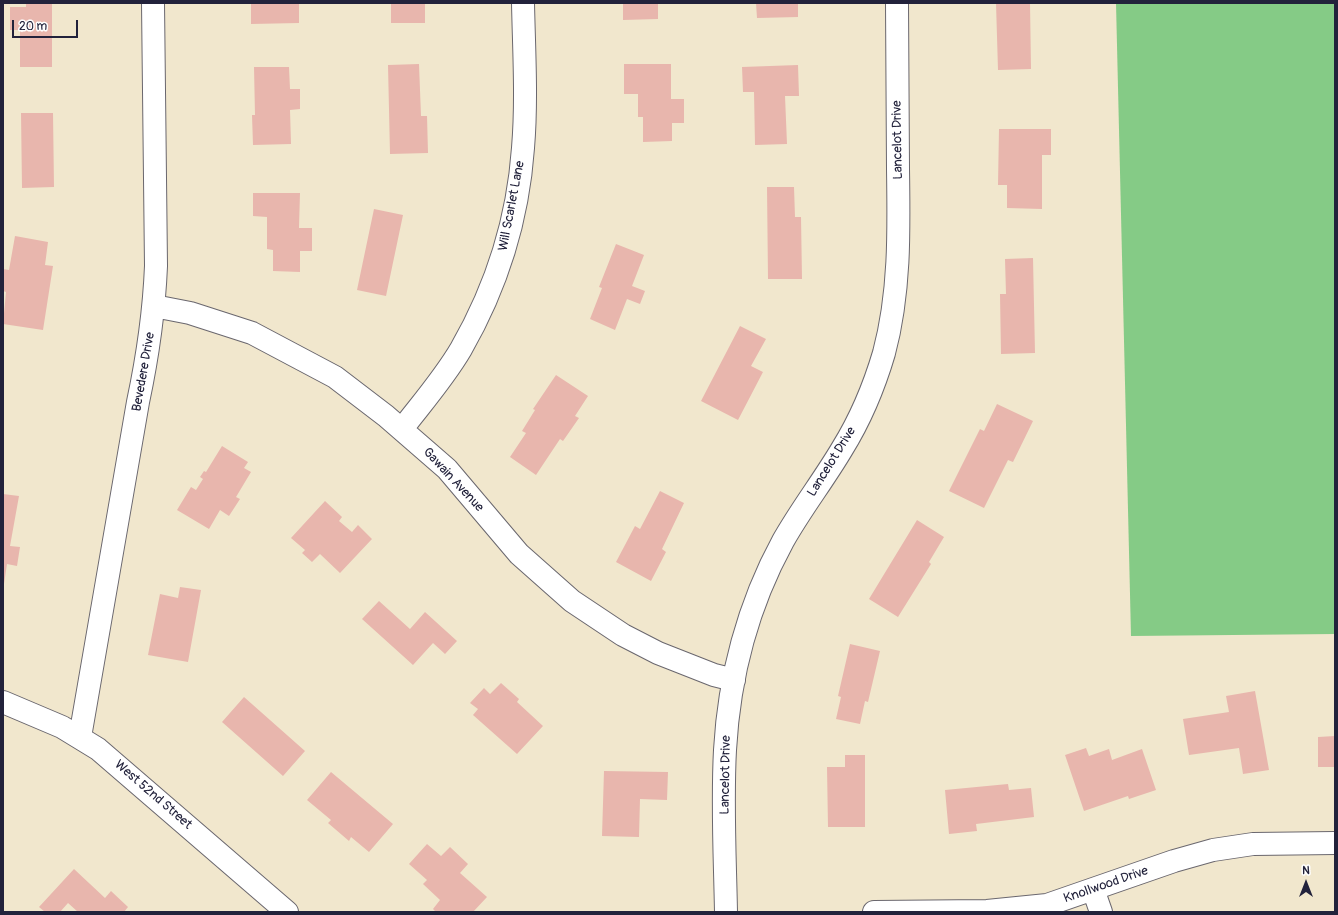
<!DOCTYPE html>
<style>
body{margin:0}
#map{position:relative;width:1338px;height:915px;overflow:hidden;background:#f1e7cd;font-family:Pangolin,sans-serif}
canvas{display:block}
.frame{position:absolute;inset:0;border:4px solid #22223b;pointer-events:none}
.north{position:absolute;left:1286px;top:863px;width:40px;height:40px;-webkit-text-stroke:3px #fff;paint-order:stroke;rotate:0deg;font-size:11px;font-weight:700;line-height:16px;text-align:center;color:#22223b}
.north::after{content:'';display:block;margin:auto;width:14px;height:18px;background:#22223b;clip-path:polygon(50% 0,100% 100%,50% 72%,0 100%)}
.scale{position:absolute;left:12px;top:20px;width:66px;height:18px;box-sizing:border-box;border:2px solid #22223b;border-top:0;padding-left:5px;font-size:12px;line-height:14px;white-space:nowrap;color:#22223b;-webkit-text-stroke:3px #fff;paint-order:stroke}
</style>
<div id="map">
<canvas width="1338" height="915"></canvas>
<div class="frame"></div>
<div class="north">N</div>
<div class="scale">20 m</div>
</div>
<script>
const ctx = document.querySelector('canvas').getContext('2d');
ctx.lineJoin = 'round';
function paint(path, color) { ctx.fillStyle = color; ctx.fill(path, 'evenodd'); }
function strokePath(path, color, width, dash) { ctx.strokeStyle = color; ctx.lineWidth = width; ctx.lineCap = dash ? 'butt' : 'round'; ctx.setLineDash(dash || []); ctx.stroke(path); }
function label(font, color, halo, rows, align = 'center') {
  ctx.font = font + ' Pangolin,sans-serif'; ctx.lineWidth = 3; ctx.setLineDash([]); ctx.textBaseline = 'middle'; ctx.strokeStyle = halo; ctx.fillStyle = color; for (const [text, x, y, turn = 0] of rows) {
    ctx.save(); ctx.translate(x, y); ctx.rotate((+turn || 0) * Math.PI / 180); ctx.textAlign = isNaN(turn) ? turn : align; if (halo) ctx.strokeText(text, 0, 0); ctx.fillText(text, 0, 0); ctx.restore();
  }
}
paint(new Path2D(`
 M1116,3H1335V634L1131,636Z`), '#85cb86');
paint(new Path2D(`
 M26,3H52V67H20V30H10V7H26Z
 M251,3H299V23L251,24Z
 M391,3H425V23H391Z
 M623,3H658V19L623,20Z
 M756,3H798V17L757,18Z
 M996,3H1030L1031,69L998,70Z
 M419,64L421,116H427L428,153L390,154L388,65Z
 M624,64H671V99H684V123H672V141L643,142V117H638V94H624Z
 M798,65L799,96H785L787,144L755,145L754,92H743L742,67Z
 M254,67H289L290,89H300V109L290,110L291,144L253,145L252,115H255Z
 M21,113H53L54,187L22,188Z
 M999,129H1051V155H1042V209L1007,208V185H998Z
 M767,187H794L795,217H801L802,279H768Z
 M253,193H300L299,228H312V251H300V272L273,271V250L267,249V217L253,216Z
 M374,209L403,215L386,296L357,290Z
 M15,236L48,242L45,265L53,266L43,330L3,324L6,292L3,291V269L9,270Z
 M616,244L644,255L632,286L645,291L640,304L627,299L615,330L590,319L602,288L599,287Z
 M1033,258L1035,353L1001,354L1000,294H1006L1005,259Z
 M740,326L766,339L751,366L763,372L738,420L701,401Z
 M556,375L588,396L575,416L579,418L563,441L560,439L536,475L510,457L526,433L522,431L535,410L533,409Z
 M997,404L1033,421L1013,462L1008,460L984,508L949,491L980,429L984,431Z
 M222,446L248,462L244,468L251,472L236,497L240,499L229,516L220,510L209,529L177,510L191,487L196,490L203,479L200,477L204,471L206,472Z
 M660,491L684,503L662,549L666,552L651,581L616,562L635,526L640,529Z
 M3,494L19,496L10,546L20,547L17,566L7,564L4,584Z
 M325,501L342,517L339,521L352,532L358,525L372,539L340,573L320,554L312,562L302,553L305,550L291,538Z
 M917,520L944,537L929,562L931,564L898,617L869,599Z
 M180,587L201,590L188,662L148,655L160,594L178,598Z
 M379,601L410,629L425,612L457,641L445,654L433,643L413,665L362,619Z
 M850,644L880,651L868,702L865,701L860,724L836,719L841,697L838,696Z
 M501,683L519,699L517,702L543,726L517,754L473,715L478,709L470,703L484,688L490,694Z
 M1255,691L1269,770L1243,774L1239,748L1189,755L1183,719L1229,712L1226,696Z
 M244,697L305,751L283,776L222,722Z
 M1335,736V767H1318V737Z
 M1086,748L1089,756L1109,749L1112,760L1142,749L1156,790L1129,799L1128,796L1084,811L1065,755Z
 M845,755H865V827H828L827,767H845Z
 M604,771L668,772L667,800L640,799L639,837L602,836Z
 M331,772L393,824L369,852L351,837L349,841L328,823L331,820L307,800Z
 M1008,784L1009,790L1031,788L1034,817L976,824L977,831L949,834L945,790Z
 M427,844L441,856L450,847L468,864L460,873L487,897L473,912H436L433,909L440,900L423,884L427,880L409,864Z
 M74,869L105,898L111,891L128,907L124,912H78L68,903L60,912H45L39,907Z`), '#e8b6ad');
const minor = new Path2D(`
 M154,306L190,313L252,333L335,377L386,416L447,469L519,554L572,601L623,635L658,653L714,675L734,680
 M402,429C422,403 444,378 461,349C496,288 518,219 523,148C527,100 524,51 523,3
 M3,702L62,727L98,749L287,912
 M80,737L138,402C148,355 154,314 156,266L153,3
 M1093,889L1101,912
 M726,912C725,858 722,804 725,750C729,678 748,605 783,541C801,509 823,481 842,449C860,420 874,387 884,353C900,293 899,232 898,169C898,114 897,58 897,3
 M874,912L987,911L1047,905L1174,861L1213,850L1253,844L1335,843`);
strokePath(minor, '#6a676e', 24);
strokePath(minor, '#fff', 22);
label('13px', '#22223b', '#fff', [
 ["Lancelot Drive",898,140,-91],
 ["Will Scarlet Lane",512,206,-79],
 ["Bevedere Drive",144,372,-80],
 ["Lancelot Drive",832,462,-58],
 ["Gawain Avenue",453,480,47],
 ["Lancelot Drive",726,775,-89],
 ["West 52nd Street",153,795,41],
 ["Knollwood Drive",1106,885,-19]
]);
</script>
